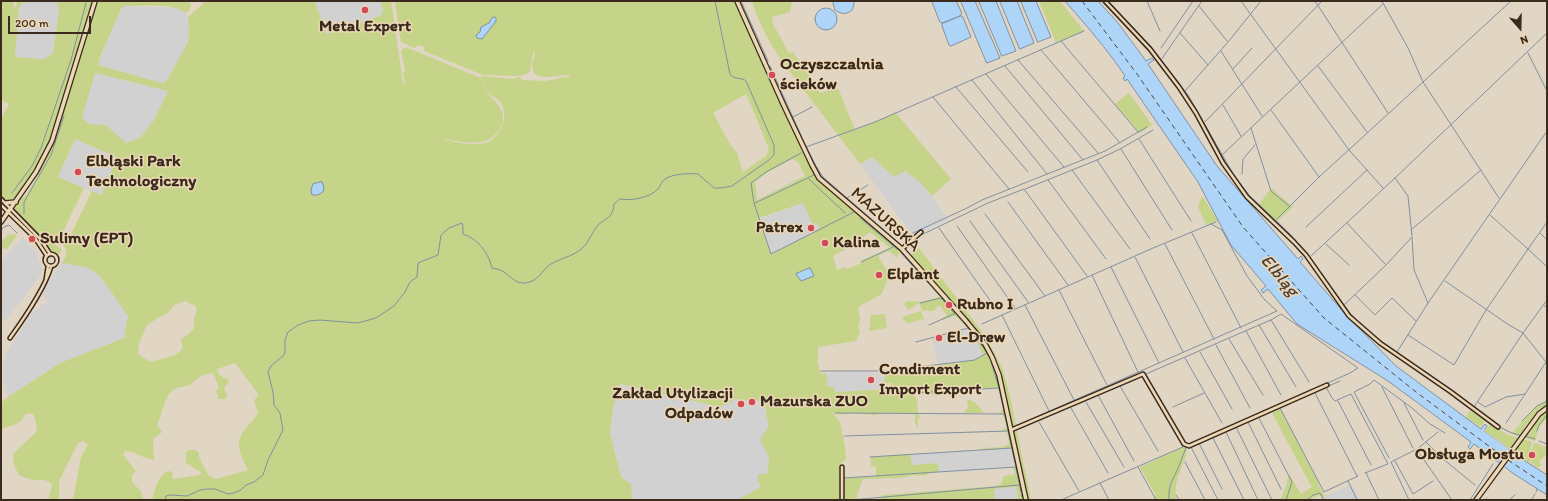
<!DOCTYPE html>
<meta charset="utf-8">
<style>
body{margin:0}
#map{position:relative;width:1548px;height:501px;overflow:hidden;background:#e1d5c3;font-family:Itim,sans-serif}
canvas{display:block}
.frame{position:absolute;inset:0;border:2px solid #3b2a1e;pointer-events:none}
.north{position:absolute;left:1500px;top:8px;width:40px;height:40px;-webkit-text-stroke:3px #edd8b6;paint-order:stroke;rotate:160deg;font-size:11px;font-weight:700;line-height:16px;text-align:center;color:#3b2a1e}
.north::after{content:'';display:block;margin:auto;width:14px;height:18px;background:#3b2a1e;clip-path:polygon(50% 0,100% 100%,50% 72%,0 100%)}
.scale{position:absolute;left:8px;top:16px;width:83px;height:18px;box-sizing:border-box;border:2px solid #3b2a1e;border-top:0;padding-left:5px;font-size:12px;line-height:14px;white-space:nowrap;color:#3b2a1e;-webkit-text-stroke:3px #edd8b6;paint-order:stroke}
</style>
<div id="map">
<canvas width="1548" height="501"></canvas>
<div class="frame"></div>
<div class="north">N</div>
<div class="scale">200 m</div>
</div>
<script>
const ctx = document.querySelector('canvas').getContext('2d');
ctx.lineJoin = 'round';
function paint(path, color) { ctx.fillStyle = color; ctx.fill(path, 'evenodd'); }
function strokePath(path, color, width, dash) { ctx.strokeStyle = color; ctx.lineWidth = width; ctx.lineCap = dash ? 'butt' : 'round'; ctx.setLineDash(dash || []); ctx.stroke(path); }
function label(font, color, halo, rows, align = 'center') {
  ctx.font = font + ' Itim,sans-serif'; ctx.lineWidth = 3; ctx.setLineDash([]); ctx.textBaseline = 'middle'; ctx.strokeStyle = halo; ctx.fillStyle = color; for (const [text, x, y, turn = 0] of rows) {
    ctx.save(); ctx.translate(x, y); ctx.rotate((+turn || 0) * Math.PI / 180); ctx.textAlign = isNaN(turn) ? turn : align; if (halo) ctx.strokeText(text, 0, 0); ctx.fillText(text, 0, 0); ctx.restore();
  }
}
paint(new Path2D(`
 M45,1L57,2L59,11L53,53L44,59L15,57L19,7L22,3Z
 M315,1H381L383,11L380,16L326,34Z
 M125,6L180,8L187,14L189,31L188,42L166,82L162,83L98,65L121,7Z
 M95,73L168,91L154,120L140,138L126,143L106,125L89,124L82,118Z
 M75,139L117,157L101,195L58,177Z
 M872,157L894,177L905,171L920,182L932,196L948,220L921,232L914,237L860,164Z
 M803,203L812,224L817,223L820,230L771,254L759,219Z
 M22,237L36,251L41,266V275L5,322L1,319V261Z
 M61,263L86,267L100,276L128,316L124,338L60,363L8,397L3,381V363L6,354L33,311L40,308L39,306L47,303L43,293Z
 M967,329L974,335L983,355L975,360L939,365L932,339Z
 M853,372L885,373L883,389L835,392L828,388L826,373Z
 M620,384L719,407L734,399L766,401L767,420L769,425L761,440L769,457L767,474L759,483L761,487L738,500H632L631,484L621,477L610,433L613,408Z
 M1011,448L1013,468L939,472L938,463L911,465L910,454Z
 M1352,484L1360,500H1322L1321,498Z
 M1016,487L1018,498L995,500L993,489Z`), '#d2d1d2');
paint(new Path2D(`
 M12,1L14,4V7H16L17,1H45L22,3L19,7L15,57L44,59L53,53L59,11L57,2L46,1H93V2L48,148C42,159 19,200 8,201L1,197V119L9,104L1,100V59L2,58L1,51V2Z
 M97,1L189,2C193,6 190,10 186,13C174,3 142,6 125,6L122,7L100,57L98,65L162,83L166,82L188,42L189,31L188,17L206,1H315L326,34L380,16L383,11L381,1H391L403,83H405L403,73L405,71L401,51L404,48H408L481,78C482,83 484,88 487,92C492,99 499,104 502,112C504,119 503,125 499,130C487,149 460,142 442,138C452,143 480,147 490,141C495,137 500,132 502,126C505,119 505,113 502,105C500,99 496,99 491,95C485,90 483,84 481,76L512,79L520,77L522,80L545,81L558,79V78L569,77V75C559,74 531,85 532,64C533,60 535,56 535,52H533L530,71L527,74L515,76L483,75L424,51V47L418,45L415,48L401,42L395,1H735L818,178L902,252L981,340C1001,372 1006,412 1014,448L981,450L983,448L1003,447L1009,444L1007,431H1002L1003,429L1007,428L1003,415L998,414L1003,409L998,388L955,390C951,395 934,397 929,393L926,395L918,392L913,393L918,401L917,402L918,413L920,418L918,419V428L915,423V413L911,415L909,413H879L877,415C867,415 860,413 849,413L848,414L840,415L836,413L832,412L840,422L845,446L846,459L841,463V478L876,476V467H871V457L910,454L912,465L938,463L939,472L929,473V474L923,476L921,475L918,476L915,475L908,476L902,478L863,479L857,495V499L738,500L760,487V484L758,482V474H767L769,457L760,440L769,425L767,420L765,401L734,399L731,402L720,407L620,384L613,408L610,433L621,477L631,484L632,500H152C155,489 158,476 168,471L172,472L173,479L200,475L201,472L186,463V453L188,450H196L199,453V457L208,475L216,479L248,470C240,453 233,442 247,427C251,422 256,418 258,412L254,400L259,395L235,363L217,369L219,375L227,379L229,382L224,388L227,396L225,399H219L216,391L219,387L213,373C205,373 197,378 191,384C187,387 181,386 176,388C164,394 163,414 157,424L162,432L153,439L154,460C143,459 136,451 125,451L123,455L136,471L132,475V482L141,491L143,500H73L81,457L88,444L83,441L78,443L59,481V500H48L52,486L50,482L44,480H32L19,475L14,465L13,454L36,432L37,427L34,415L29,413L24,415C22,425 9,425 1,430V403L8,397L60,363L124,338L128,316L100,276L86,267L62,263L67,254L65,252L67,249L63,246L69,234H71L92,191L101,195L117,157L75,139L58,177L84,188L56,246L62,249L60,254L57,255L50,252L41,239L15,213L14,210L15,205L22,197L24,198C35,182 46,161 54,142ZM95,73L168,91L154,120L140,138L126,143L106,125L89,124L82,118ZM746,94L769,149L766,156L743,172L737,153L730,144L713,113ZM793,159L798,162L805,176L757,200L755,182L768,172ZM803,203L812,224L817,223L820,229L771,254L759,218ZM870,232L890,248L861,261L862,263L847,269L846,267L837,270L833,256L856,243ZM889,251L897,257L900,252L940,297L921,302L909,301L904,304L908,310L919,303L923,311L927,310L929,311H934L937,307L940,306L947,315L942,318L943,320L953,316L957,317L974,335L983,355L975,360L939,365V367L885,373L884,383H891V389L835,392L834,387H828L826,373L821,374L817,360L818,359V347L856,341L860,333L858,328L860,318L858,309L860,306L882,294L890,273L887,271L878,256ZM185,301L196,306L197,310L194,317V328L189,334L181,339C181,341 183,346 182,349C180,355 158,360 151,362L142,357L138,354V350L139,343L147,325L159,317L168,313L174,305Z
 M752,1H792L790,12L772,17L773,24L789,53L793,52L820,93L838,88L855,130L896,113L951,179L932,196L920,182L905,171L894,177L872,157L860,164L781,60C769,41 758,22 752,1Z
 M1039,1H1060L1084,31L1056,43Z
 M1129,93L1152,125L1140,133L1115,104Z
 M1271,188L1293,207L1276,222L1258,206Z
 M1202,196L1218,221L1207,226L1198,207Z
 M9,234L17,235L7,249L1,248L2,241Z
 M919,248L985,336L1002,367L1010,396L1031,500H1027L1004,390L986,343L910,256Z
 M921,311L924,320L921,319L907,324L902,317Z
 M885,314L887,328L869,331L871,315Z
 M967,400C976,400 979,408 984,413H963L968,408Z
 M1547,400V405L1539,409L1523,429L1530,433L1532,429L1531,428L1539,416L1547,410V418L1539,427L1535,441L1512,434L1499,426V425L1512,433L1536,406Z
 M1281,409L1319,483L1318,484L1325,496L1321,498L1319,495L1309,500H1280L1286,486L1289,474L1301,494L1313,486L1310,484L1272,413Z
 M1471,409L1486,420L1481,427L1466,417Z
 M1491,423L1506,434L1518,438L1519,440L1515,446L1513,445L1510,449L1496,438L1498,435L1495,438L1485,431Z
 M1523,439L1532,442L1530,450L1531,452L1529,456L1532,458L1535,454L1531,451L1534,444L1536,443L1547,448V453L1539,462L1542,465L1538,468L1531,463L1532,459L1529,463L1515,452L1518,448L1516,447Z
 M1185,446L1187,448C1185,468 1173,477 1176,500H1155L1154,497L1155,494L1140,467Z
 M1018,467L1025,500H1004L1018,498L1016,487L994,489L995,500H881V497L883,495L996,486L1001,484L1004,476L1015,474L1013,468Z`), '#c5d489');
const water = new Path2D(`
 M833,1H854C855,13 844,17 835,10Z
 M932,1H956L962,13L960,16L942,23L940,22Z
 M961,1H975L1000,58L987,63Z
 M979,1H996L1016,51L1002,56Z
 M1000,1H1017L1034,43L1020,49Z
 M1021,1H1036L1051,37L1038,42Z
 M1065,1H1098L1118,23L1146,61L1152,58L1154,60L1148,64L1217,166L1298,259L1301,256L1303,259L1300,262L1346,315L1396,366L1481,429L1485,424L1487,426L1484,431L1525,461L1547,475V495L1514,474L1474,444L1470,449L1468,447L1471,442L1388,381L1297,324L1268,289L1263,293L1261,290L1266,286L1231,245L1198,182L1127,79L1125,81L1123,78L1125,76C1107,49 1086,25 1065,1Z
 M815 19a11 11 0 1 1 22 0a11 11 0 1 1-22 0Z
 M961,16L963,17L971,37L951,46L949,45L942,26V24Z
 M494,17L496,18V21L482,39L477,38L476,35L480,32L481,27L489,23L492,18Z
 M322,182L324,187L323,192L318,195H312L311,190L313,184Z
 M810,268L814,276L801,281L796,274Z`);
paint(water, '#aed5f8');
strokePath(water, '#8091a1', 1);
paint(new Path2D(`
 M1357,325L1396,366L1481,429L1485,424L1487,426L1484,431L1509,449L1510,448L1516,452L1515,454L1547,475L1515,454L1504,468L1500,465L1499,464L1509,450L1483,431L1487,426L1485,424L1481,429L1396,366Z`), '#e1d5c3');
strokePath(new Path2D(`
 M741,1L768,61
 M1108,1L1141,36L1188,95L1235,177L1250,196L1290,234L1309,256L1350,313L1361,325L1380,341L1443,384L1501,428L1512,433L1522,436
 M1147,1L1160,31
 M1241,1L1349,150L1383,188
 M1315,1L1388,113
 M1199,6L1227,41
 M1180,33L1208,65
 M1061,41L1138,132
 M1161,48L1193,1
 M1041,50L1120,143
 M1221,51L1262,116
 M1528,53L1547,91
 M1018,60L1098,153
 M1161,60L1202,1
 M770,66L804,142L816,166L823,177L901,245L969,320
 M1005,66L1083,160
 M1318,66L1367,132
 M1233,69L1252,48
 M986,74L1064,167
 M972,80L1047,174
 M956,87L1028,172
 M1185,91L1228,42L1261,1
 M933,97L1009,189
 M1223,105L1241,136
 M1271,110L1319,177
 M793,117L812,107
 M1205,122L1322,1
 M1251,128L1271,191L1289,206
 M1139,139L1191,221
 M806,147L875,122L1084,31
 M1121,149L1172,230
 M801,153L766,172L751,183L754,203L771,254L854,212
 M1222,155L1383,4
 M1097,160L1150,239
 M1072,170L1130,249
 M1242,174L1243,159L1255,145
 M1395,178L1408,196L1412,236
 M809,179L845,213
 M1048,180L1106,259
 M1025,189L1097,160L1120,149L1153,130
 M12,193L32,166L41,148L71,60L86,3
 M847,198L868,185
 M1499,198L1423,82L1511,1
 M1008,202L1068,285
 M755,203L814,175
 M24,214V202L51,155L64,116
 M985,214L1045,296
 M860,218L898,250
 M1277,219L1319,177L1423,82L1408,48L1382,1
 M970,221L1028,302
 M1547,222L1528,249L1547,267
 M1347,223L1385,264
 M957,226L1015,308
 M1306,227L1367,170
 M939,228L996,309
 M1,230L4,227L9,225L17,233
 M1411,230L1481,170
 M913,233L967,208L982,200L1105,151L1147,127
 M1192,233L1241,328
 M1540,233L1547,240
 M917,237L988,203L1024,189L1087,276
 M1165,244L1214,339
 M1326,244L1349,265
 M901,253L940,296
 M1311,256L1395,178L1547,33
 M1135,257L1183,352
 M861,262L893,247
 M1111,267L1159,363
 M1092,275L1138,372
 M1445,281L1509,325L1523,333L1547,300
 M1059,290L1107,385
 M1355,295L1375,315L1392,298L1416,321
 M920,303L941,298L955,314
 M1025,305L1074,400
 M1344,305L1386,265L1412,237L1414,270L1428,303
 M1544,305L1547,308
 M1002,315L1049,411
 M958,316L969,328
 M1271,320L1309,382
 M982,324L1153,248L1216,222
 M929,325L954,314
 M1246,331L1281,395
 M1408,335L1454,365L1486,310L1528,249L1490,215
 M1229,339L1263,395
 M916,342L968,328
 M1216,345L1250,408
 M1200,352L1232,409
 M1397,352L1428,303L1547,131
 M1185,358L1222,423
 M991,362L999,388L1021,492
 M821,371H885L975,360L987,353L971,331
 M1146,375L1187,445C1184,452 1182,459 1179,466C1173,481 1168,483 1169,500
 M1120,386L1158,451
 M1326,387L1332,398L1335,401L1351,394L1388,464L1365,473
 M1382,387L1413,448
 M1315,393L1357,476
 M879,395L999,388
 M1098,395L1134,461
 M1338,401L1371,465
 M1086,402L1124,467
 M1478,402L1485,407L1506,397L1525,394
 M1404,403L1423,440
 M1173,407L1204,393
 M1474,407L1523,333L1546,362L1506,423
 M1071,408L1108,473
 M1280,408L1324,492L1358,476
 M835,413L1005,414
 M1259,418L1292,482L1286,500
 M1522,421L1537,406L1547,401
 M1039,422L1079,491
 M1248,422L1281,489
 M1018,425L1277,311L1264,299L1247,276L1222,230L1211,224
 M1236,427L1272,500
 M1019,429L1259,325L1296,387
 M1537,431L1539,425L1547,415
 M1226,432L1258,500
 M844,436L1009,431
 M1525,436L1535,439
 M1213,438L1244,500
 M1539,441L1547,444
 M1426,442L1443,459L1475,485
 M1199,443L1222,489
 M1188,445L1350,373L1358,368L1281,314L1271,320L1259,325
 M1417,450L1452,500
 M870,457L1012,448
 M1389,458L1354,392L1370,384L1374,380L1412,408L1430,424L1445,433
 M1395,461L1413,494L1433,481
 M1185,462L1205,500
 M1138,467L1156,500
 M1366,473L1379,500
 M844,478L1016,467
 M1348,481L1357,500
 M1100,483L1109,500
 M1536,492L1537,489
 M1021,495L1022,497
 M1176,495L1179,500
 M1022,499V500
 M165,500L166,496L170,495L187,496L200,490L207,489H215L228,494L234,493L241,490L246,485L254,482L263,475L268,460L283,430L280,413L274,405L273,392L268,372L271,366L284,355L285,352V340L288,332L298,325L309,321L320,320L358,323L376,318L394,306L405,292L410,282L417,277L418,263L438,255L441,235L449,228L462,223L463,227V234C478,239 488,252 492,268C496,269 500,269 504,272C510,276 516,284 525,283C540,281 541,270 551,264C563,257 577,256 586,244C590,239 593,231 597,226C606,217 613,219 614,204L620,199C632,201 649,198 658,189C661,186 661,181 665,179C672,174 689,173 698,174L714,188H721L732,186L769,160L774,155V145L746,81C742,77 734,80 730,74L715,1
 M851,500L1019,485
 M1061,500L1185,446
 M1218,500L1191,447L1340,381
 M1307,500L1313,495L1320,493L1324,500
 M1409,500L1391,462L1417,449L1438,432
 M1470,500L1493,464
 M1485,500L1487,498
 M1509,500L1515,495
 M1531,500L1535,494`), '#8091a1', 1);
strokePath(new Path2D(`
 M1082,1L1137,74L1243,227L1324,318L1416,392L1505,458
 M1508,460L1547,486`), '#4c443f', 1, [5, 4]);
const street = new Path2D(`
 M1105,1L1150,49L1179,87L1196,113L1223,163L1247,197L1294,242L1306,255L1349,316L1380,343L1451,392L1498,427
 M1,199L41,240L50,254
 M1,205L35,238L47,256
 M902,249L921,232
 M45 260a6 6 0 1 1 12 0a6 6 0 1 1-12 0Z
 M46,279L48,266
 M10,338C23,320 45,287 51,267
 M1011,430L1143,374L1184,444L1189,446L1327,385
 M842,467V500`);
const secondary = new Path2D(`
 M737,1L784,106L812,165L819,178L902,249L966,321L985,344L992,357L999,375L1026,500
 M6,203L16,202
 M1,222L36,172L52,141L95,1
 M1476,500L1539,414L1547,408`);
strokePath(street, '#3b2a1e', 5.5);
strokePath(secondary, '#3b2a1e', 6);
strokePath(street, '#edd8b6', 2.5);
strokePath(secondary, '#edd8b6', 3.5);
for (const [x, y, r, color] of [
 [365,10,4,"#d1495b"],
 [772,75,4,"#d1495b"],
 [78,172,4,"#d1495b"],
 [811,228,4,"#d1495b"],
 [32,239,4,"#d1495b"],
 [825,243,4,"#d1495b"],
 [879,275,4,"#d1495b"],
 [949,305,4,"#d1495b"],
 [939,338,4,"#d1495b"],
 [871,380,4,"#d1495b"],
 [752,402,4,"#d1495b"],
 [741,404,4,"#d1495b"],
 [1532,455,4,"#d1495b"]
]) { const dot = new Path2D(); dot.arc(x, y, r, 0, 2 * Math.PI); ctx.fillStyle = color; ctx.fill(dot); strokePath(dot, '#edd8b6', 1.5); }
label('bold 17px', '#3b2a1e', '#edd8b6', [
 ["Metal Expert",365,27,"center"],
 ["Oczyszczalnia",780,65],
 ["ścieków",780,85],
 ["Elbląski Park",86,162],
 ["Technologiczny",86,182],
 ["Patrex",803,228,"right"],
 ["Sulimy (EPT)",40,239],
 ["Kalina",833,243],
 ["Elplant",887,275],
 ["Rubno I",957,305],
 ["El-Drew",947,338],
 ["Condiment",879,370],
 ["Import Export",879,390],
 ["Zakład Utylizacji",733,394,"right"],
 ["Odpadów",733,414,"right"],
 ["Mazurska ZUO",760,402],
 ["Obsługa Mostu",1524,455,"right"]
], 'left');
label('17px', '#3b2a1e', '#edd8b6', [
 ["MAZURSKA",885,220,42]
]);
label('italic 18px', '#4c443f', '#edd8b6', [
 ["Elbląg",1279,276,50]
]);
</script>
